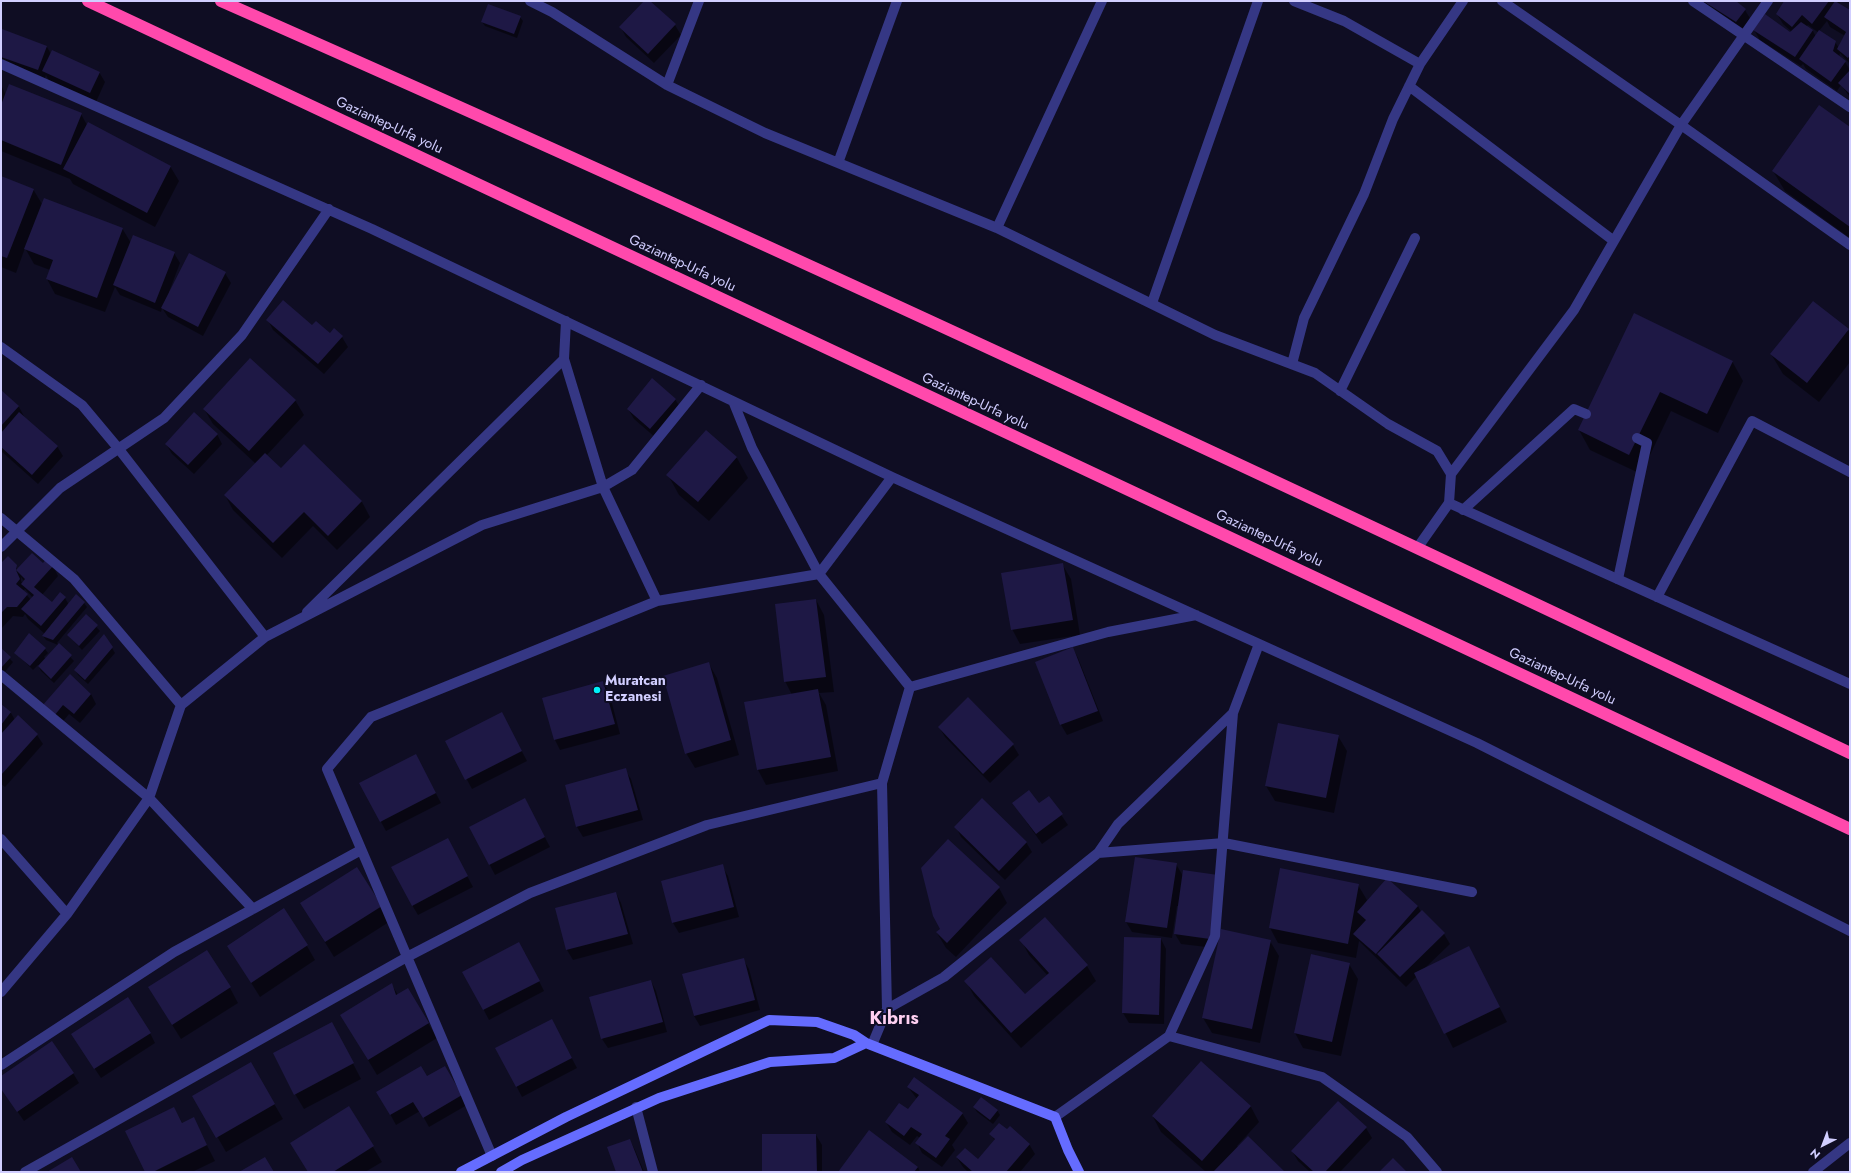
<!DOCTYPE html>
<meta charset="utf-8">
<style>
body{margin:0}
#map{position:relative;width:1851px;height:1173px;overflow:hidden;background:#0f0d23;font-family:Jost,sans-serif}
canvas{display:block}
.frame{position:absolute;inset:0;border:2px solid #d1ceff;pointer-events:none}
.north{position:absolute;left:1803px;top:1125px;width:40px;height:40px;-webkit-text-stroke:3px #0f0d23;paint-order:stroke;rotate:222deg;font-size:11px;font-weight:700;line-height:16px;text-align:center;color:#d1ceff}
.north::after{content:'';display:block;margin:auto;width:14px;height:18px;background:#d1ceff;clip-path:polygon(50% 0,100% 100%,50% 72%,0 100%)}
</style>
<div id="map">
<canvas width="1851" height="1173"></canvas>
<div class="frame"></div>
<div class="north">N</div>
</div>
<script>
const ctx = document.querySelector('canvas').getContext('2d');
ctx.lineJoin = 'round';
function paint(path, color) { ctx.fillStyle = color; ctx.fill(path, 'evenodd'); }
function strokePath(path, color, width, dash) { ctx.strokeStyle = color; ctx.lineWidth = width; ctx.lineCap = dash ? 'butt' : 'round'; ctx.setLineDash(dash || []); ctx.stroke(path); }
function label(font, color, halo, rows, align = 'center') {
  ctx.font = font + ' Jost,sans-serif'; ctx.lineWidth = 4; ctx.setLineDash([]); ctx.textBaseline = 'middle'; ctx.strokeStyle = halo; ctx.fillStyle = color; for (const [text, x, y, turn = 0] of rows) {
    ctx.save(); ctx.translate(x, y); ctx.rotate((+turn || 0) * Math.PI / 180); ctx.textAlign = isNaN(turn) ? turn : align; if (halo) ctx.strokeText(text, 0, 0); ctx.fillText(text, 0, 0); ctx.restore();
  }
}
paint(new Path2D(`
 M645,1H649L675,25L681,35L654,63L626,37L621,28Z
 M1695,1H1734L1745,10L1751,20L1742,31Z
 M1784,1H1841L1839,4L1850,11V64L1840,53L1839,57L1845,62L1850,70V97L1841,85L1837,91L1806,69L1803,64L1801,66L1760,40L1754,30L1791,34L1792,32L1783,24L1777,14ZM1827,21L1830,27L1845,36L1839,48L1835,42L1819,31ZM1808,25L1819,33L1816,37L1813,31L1806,27Z
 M520,17L523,21L517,38L485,26L482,22Z
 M2,30L47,47L51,54L99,72L105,82L96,102L49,81L46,75L44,80L1,64Z
 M1,85L6,95L81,114L87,125L170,166L179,181L155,227L73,184L70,179L1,151Z
 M1850,129V238L1785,191L1773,171Z
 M1,177L33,189L42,204L122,228L131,243L174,253L180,263L169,292H170L225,273L231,283L203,336L168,317L162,308L161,312L120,295L115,287L105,312L55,294L47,279L50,270L34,264L25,248L16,273L1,267Z
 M1635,314L1732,361L1743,381L1718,433L1671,411L1641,474L1590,450L1579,430Z
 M268,320L312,326L330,334L342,337L348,347L324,374L273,330Z
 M1848,330L1850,333V362L1819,402L1783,374L1771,354Z
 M1,391L19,407L25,418L57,446L63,456L38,484L1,451Z
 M675,399L681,409L656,438L634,419L628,409Z
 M295,400L304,415L266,456L281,470L304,446L362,502L370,517L337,550L313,526L282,558L233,510L225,495L256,464L213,424L204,409Z
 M706,431L737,458L748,478L709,521L679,495L668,475Z
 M217,434L222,444L194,474L172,454L166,444Z
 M43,564L53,566L58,576L42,595L52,604L65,598L69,605L84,603L87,607L57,643L74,661L54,683L41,671L38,665L33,670L16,653L45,649L48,653L44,657L46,659L58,645L46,640L43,636L45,634L28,619L25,614L23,617L13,616L1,629V565L16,566L18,570ZM21,577L24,581L22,583L21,581ZM25,589L33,598L31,600L23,591Z
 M1062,564L1071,579L1080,635L1020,644L1012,629Z
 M816,600L824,615L834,692L819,693L826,705L838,771L766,785L758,770L746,703L792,695L785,681Z
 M86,616L100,631L82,650L68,635Z
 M112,648L115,653L88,684L78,675L75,670Z
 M1073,648L1078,658L1103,721L1067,735L1061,725L1037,662Z
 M1,650L13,662L3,674L1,672Z
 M709,664L717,678L739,755L695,768L686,753Z
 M70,676L91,694L96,704L80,723L69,714L60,725L49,716Z
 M603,682L609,692L620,734L560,750L555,740L543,699Z
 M1,706L11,713L15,720L37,735L43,744L5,787L1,784Z
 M507,723L527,761L472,789L446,741Z
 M939,727L1013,745L1019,755L990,783L945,737Z
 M1338,736L1347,751L1334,813L1275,801L1266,786Z
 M421,765L441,803L386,831L381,822Z
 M625,770L631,779L643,820L583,837L577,827L566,786Z
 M1049,797L1068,825L1042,844L1013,803L1039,804Z
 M525,799L550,847L495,875L470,827Z
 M956,827L1026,842L1032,852L1005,880L961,837Z
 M453,849L473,887L418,915L412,905Z
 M1176,864L1183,876L1215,948L1181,944L1175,934L1179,906H1177L1172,938L1132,932L1126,922Z
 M722,866L728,876L739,917L679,933L673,923L662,882Z
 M356,868L389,922L334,957L310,918Z
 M1281,869L1358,885L1367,900L1366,903L1418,906L1421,912L1422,911L1444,934L1450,944L1425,968L1469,947L1507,1022L1453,1048L1417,976L1406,987L1359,941L1356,958L1278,943L1270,928Z
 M999,888L1007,903L956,957L946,948L937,933Z
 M616,893L621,903L633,944L573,960L567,950L556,909Z
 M1045,918L1087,966L1096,981L1021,1048L974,996L966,981L1025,996L1048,976L1029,955L1021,940Z
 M1161,939L1166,949L1164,1024L1129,1023L1123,1013Z
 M1270,941L1279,956L1260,1043L1212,1033L1203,1018Z
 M228,946H307L315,960L260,997Z
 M525,953L544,991L489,1020L464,972Z
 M743,959L749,969L760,1010L700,1026L694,1016L683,975Z
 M1349,964L1358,979L1341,1056L1303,1048L1295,1033Z
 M651,981L656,991L667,1032L608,1048L602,1039Z
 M392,985L398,995L428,1023L437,1038L377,1075L350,1030Z
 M149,988H230L238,1003L181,1039Z
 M557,1030L577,1068L522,1097L497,1049Z
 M150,1033L155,1043L101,1078L78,1044Z
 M340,1038L361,1079L304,1109L295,1094Z
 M1202,1062L1251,1107L1259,1122L1237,1146L1283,1172H1206L1161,1132L1153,1117Z
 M251,1064L283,1119L226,1152L194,1096Z
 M444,1067L467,1105L429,1127L420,1111L396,1125L378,1092L427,1078Z
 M73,1073L79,1083L24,1121L1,1088V1077Z
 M908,1087L962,1113L968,1123L952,1145L955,1150L942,1167L922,1153L917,1143L920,1138L917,1136L910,1145L892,1132L886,1122L909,1111L917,1099Z
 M349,1107L382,1162L365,1172H309Z
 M974,1107L997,1110L1000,1115L993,1124L977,1112Z
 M174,1108L183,1124L193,1118L215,1161L192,1172H146Z
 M1366,1128L1372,1138L1340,1172H1310L1298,1161L1292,1151Z
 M991,1134L1029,1144L1035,1154L1020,1172H968L963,1167L957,1158L978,1160L995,1141Z
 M816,1135L822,1145V1172H763Z
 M630,1140L635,1150L644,1172H617Z
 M918,1167L920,1172H839Z`), '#0007');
paint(new Path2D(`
 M644,1H650L676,24L648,54L619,27Z
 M1703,1H1736L1746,9L1736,22Z
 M1784,1H1829L1812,24L1802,15L1792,27L1776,14Z
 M1835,1L1850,10V55L1848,58L1837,49L1846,32L1824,17Z
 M488,4L521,16L514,34L481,22Z
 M1765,14L1790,32L1801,22L1813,30L1795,57L1753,30Z
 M2,29L47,46L38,70L1,57Z
 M1819,30L1836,41L1833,51L1846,61L1831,82L1799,59Z
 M52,50L100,72L90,93L42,71Z
 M1850,70V94L1838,83Z
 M9,84L82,113L61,165L1,140V105Z
 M1819,105L1850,127V227L1772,171Z
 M88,122L171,166L147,213L63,169Z
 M1,176L34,189L7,258L1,256Z
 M44,198L123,228L97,298L46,279L53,260L24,249Z
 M133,235L175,252L155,303L113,285Z
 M189,253L226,272L198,327L161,308Z
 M283,300L312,325L316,321L330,333L334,328L343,336L318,364L266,320Z
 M1813,301L1849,329L1807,383L1770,354Z
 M1634,313L1733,361L1707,414L1660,392L1629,455L1578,430Z
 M250,358L296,400L249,451L203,409Z
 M652,378L676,399L650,429L627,409Z
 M1,390L19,406L1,426Z
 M19,412L58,446L32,475L1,447V433Z
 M194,412L218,434L188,465L165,444Z
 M706,430L737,457L698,502L666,475Z
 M304,444L362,501L328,536L304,512L273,543L224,495L265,453L281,468Z
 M32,553L43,563L46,559L54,565L34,587L52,602L60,592L66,597L41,626L21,609L34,595L21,584L25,579L16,570L20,579L16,584L28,594L17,607H7L1,613V563L8,556L17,565L16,570Z
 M1063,563L1073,620L1011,630L1001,573Z
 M76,594L85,602L53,640L42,636Z
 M816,599L826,677L784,682L775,604Z
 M86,614L98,625L79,646L67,635Z
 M29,633L46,648L30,666L14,653Z
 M104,634L113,647L85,680L74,670Z
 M59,643L72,655L51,679L38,666Z
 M1073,647L1098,711L1060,725L1035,662Z
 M1,648L11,657L1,668Z
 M709,662L731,740L685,754L663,676Z
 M70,674L91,694L74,714L63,705L54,716L42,706Z
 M603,681L615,724L554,740L542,698Z
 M818,689L831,757L757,770L744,702Z
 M968,697L1014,744L983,774L938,727Z
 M1,704L11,712L1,725Z
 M502,712L522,751L465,780L445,741Z
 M18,715L38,734L1,775V734Z
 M1278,723L1339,735L1326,798L1265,786Z
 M416,754L436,793L380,822L359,783Z
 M626,768L638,810L576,827L565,785Z
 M1029,790L1039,803L1049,796L1063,814L1036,834L1012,803Z
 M525,798L545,837L489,865L469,827Z
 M982,798L1027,842L999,871L954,827Z
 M448,838L468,876L412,906L391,867Z
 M948,839L1000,887L947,943L936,932L940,929L933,916L921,868Z
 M1135,857L1177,863L1167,928L1125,922Z
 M723,864L734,907L672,923L661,881Z
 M357,867L382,906L325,942L300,903Z
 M1280,868L1359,884L1348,944L1269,928Z
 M1183,870L1218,875L1210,939L1174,934Z
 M1387,878L1418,906L1376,954L1353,934L1366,920L1357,912Z
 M616,892L628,934L566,950L555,908Z
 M284,908L308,945L251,983L227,946Z
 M1422,910L1445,933L1400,977L1377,954Z
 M1045,917L1088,965L1011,1033L964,981L991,957L1025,994L1049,973L1019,940Z
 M1221,929L1271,940L1252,1029L1202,1018Z
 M1124,937L1161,938L1159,1015L1122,1013Z
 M519,942L540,981L483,1010L462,972Z
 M1469,946L1500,1007L1444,1034L1414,973Z
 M207,950L231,987L172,1025L148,987Z
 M1311,954L1350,963L1332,1042L1294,1033Z
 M744,958L755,1000L694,1016L682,974Z
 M651,980L663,1022L601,1039L589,997Z
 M392,983L396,995L408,988L429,1023L368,1060L340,1015Z
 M128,997L151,1033L94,1069L71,1034Z
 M552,1019L572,1058L516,1087L495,1048Z
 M332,1022L354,1063L294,1095L273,1053Z
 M52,1041L74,1073L17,1112L1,1089V1076Z
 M1201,1061L1251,1106L1202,1161L1152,1116Z
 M251,1062L275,1104L216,1138L192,1096Z
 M421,1066L427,1076L445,1066L462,1095L423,1118L413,1102L390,1115L376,1092Z
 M914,1077L963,1113L945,1136L950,1139L936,1158L915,1143L922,1134L911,1127L904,1136L885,1122L899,1103L908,1109L919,1095L907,1087Z
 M981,1097L998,1110L990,1120L973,1107Z
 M1338,1101L1367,1127L1325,1172H1314L1291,1151Z
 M349,1106L374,1146L333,1172H308L290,1143Z
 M174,1107L182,1123L194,1117L207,1145L153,1172H145L125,1131Z
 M999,1123L1007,1129L1010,1126L1030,1144L1006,1172H973L956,1157L965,1148L978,1159L995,1139L989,1134Z
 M869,1130L918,1167L914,1172H838Z
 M762,1134H816L817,1172H762Z
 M1248,1136L1285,1172H1213Z
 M630,1139L643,1172H616L607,1147Z
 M72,1157L81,1172H47Z
 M265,1157L274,1172H239Z
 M1393,1158L1407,1172H1379Z`), '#1e1845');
strokePath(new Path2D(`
 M1463,510L1574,409L1586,414
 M1618,579L1647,443L1637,438`), '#353784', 10);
strokePath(new Path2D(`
 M530,1L552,12L667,85L765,133L997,228L1215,335L1315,373L1388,424L1437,451L1451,474L1449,503L1418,547
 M1502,1L1681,125L1850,245
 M1693,1L1850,107
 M1,64L372,229L892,477L1477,743L1850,931
 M1420,64L1463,1
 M667,85L699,1
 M1409,86L1614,241
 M838,163L897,1
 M997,228L1102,1
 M1152,303L1258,1
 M566,321L564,359L603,487L657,601
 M1,347L82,405L118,448L265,637
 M1292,364L1304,318L1364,194L1393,119L1420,64L1344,21L1294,1
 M1340,391L1415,238
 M733,401L752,448L819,574L910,687L882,783L887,1009
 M1451,474L1574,310L1681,125L1768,1
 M1449,503L1850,684
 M1,518L74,579L181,705
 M1,547L60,488L164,418L242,335L329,209
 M1657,597L1752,421L1850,472
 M307,612L564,359
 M1,675L149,798L253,909
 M910,687L1108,632L1196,615
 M1,839L67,914
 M1098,853L1224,843L1472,892
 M1,992L67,914L149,798L181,705L265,637L482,525L603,487L632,470L701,385
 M1169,1036L1215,936L1233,713L1259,644
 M872,1045L887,1009L944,977L1098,853L1118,824L1233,713
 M1,1065L174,952L361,850
 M636,1107L653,1172
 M1055,1117L1169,1036L1322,1077L1407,1137L1437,1172
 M492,1156L327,769L371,717L657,601L819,574L892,477
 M25,1172L407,957L530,893L707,825L882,783
 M1813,1172L1850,1143`), '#353784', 10);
strokePath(new Path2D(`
 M461,1172L566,1117L769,1020L817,1022L854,1035L866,1043L1055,1117L1068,1150L1079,1172
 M501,1172L522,1160L659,1098L770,1062L834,1058L866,1043`), '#656cff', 10);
strokePath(new Path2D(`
 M88,1L1850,829
 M221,1C768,242 1310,496 1850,753`), '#ff49ac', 12);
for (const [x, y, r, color] of [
 [597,690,4,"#00f1f9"]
]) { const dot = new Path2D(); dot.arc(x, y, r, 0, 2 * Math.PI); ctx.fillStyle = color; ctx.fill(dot); strokePath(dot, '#0f0d23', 1.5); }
label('14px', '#d1ceff', '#0f0d23', [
 ["Gaziantep-Urfa yolu",389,126,25],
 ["Gaziantep-Urfa yolu",682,264,25],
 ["Gaziantep-Urfa yolu",975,402,25],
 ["Gaziantep-Urfa yolu",1269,539,25],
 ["Gaziantep-Urfa yolu",1562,677,25]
]);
label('bold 14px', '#d1ceff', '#0f0d23', [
 ["Muratcan",605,682],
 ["Eczanesi",605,698]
], 'left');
label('bold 18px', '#ffd0f1', '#0f0d23', [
 ["Kıbrıs",894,1020]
]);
</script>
